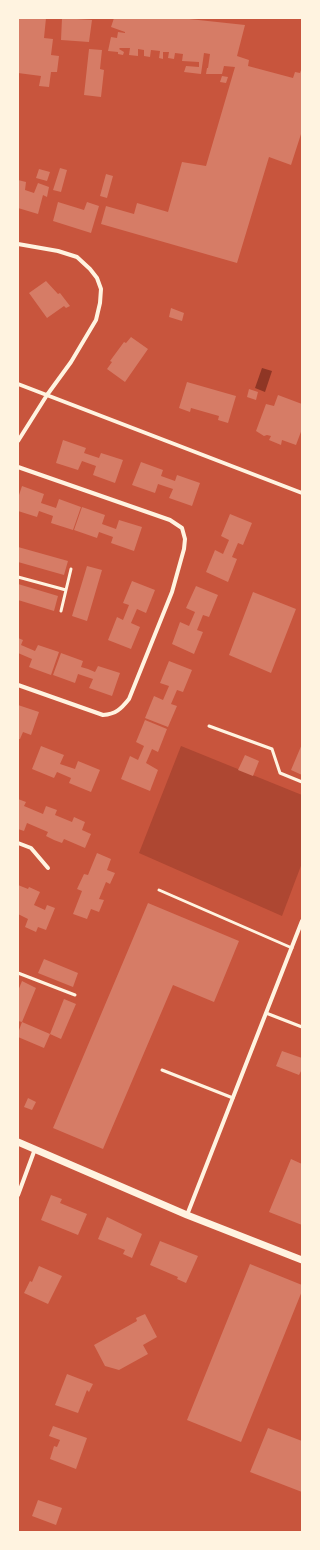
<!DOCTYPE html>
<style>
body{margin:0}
#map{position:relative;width:320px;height:1550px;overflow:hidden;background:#c8553d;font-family:Raleway,sans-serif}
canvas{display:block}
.frame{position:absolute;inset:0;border:19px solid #fff3e0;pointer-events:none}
</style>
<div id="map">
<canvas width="320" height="1550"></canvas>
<div class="frame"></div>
</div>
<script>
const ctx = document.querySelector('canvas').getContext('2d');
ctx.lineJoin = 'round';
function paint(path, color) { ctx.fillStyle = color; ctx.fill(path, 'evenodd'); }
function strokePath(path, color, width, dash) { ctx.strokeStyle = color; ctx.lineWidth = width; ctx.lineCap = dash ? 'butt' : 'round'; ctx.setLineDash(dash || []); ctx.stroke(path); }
paint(new Path2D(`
 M181,746L302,795V863L282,916L139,853Z`), '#ae4732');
paint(new Path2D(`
 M262,368L272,371L265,392L255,388Z`), '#8f3625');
paint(new Path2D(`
 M18,18H46L44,38L53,39L51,55L59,56L57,72H51L49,87L39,86L41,76L18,73Z
 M62,18L92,20L89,42L61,40Z
 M114,18H180L245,25L237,56L249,60L248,66L293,78L295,72L300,73L302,67V131L291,165L269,157L237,263L101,224L106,206L134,214L137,203L168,212L182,162L206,166L235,67L224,66L222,74H206L207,68H208L210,54L204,53L201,74L184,72L186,66L199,67V62L182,61L183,54L175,53L174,59L168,58L169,52H163V59L159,58L160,51L151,50L150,57L144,56V50L138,49V56L129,55L130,48H120L119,49L124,52L123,55L118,54V52L108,51L111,37L117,38L118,32L125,33V32L111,27Z
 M89,49L102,50L100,69L104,70L101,97L84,95Z
 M222,76L228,77L226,83L220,82Z
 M60,168L67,170L61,192L53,190Z
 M39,169L50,172L47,181L36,178Z
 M106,174L113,176L107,198L100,196Z
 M18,180L26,182L25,190L34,193L38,183L49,187L47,197L43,195L38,214L18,208Z
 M58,202L84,210L87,202L99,206L91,233L53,221Z
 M46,281L58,294L60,293L70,306L66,308L64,306L47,318L29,293Z
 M171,308L184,313L182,321L169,317Z
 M131,337L148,349L125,382L107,369L112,362L110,361L124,342L126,343Z
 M187,382L236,396L228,423L218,420L219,416L191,408L190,412L179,408Z
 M249,389L258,392L256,400L247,397Z
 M278,395L302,404V429L296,445L282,440L281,445L269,440L271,436L267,435L264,436L256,431L266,404L274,406Z
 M63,440L86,448L84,453L99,458L101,453L123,460L115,483L93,475L96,466L82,461L78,470L56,463Z
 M141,462L163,470L161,476L175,481L177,475L200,483L192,506L169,498L173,489L158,484L155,493L132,485Z
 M22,486L44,494L41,503L56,508L59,499L81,507L73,530L51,523L53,516L39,511L37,517L18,511V498Z
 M82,507L105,515L102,524L116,529L119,520L142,527L134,551L111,543L113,537L99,532L97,538L74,530Z
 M230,514L252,523L243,545L238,543L232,557L237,559L228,582L206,572L215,550L223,554L229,540L221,536Z
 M18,547L68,561L64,575L18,562Z
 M87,566L102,570L87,621L72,616Z
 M132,581L155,590L146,613L137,609L131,623L140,627L131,649L108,640L117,617L123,620L129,605L123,603Z
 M18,584L58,596L54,611L18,600Z
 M196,586L218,595L209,617L203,615L197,630L203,632L194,654L172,644L180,622L189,626L195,612L186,608Z
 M253,592L296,609L271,673L229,655Z
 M18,638L23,640L21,645L35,651L38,645L59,652L51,675L29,667L32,659L18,653Z
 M61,653L83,661L81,667L88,669L95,672L98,666L120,673L112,696L89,688L93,679L78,674L75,683L53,675Z
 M169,661L192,670L183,692L177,690L171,704L177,706L168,727L145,718L154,696L163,700L169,686L160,683Z
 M18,705L39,712L31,735L23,732L20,739H18Z
 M145,720L167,729L158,752L152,749L146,763L158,770L150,791L121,779L130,756L138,760L144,746L136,742Z
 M302,744V775L291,770Z
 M41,746L64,755L60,764L75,769L78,761L100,770L91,792L69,783L71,778L57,772L54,778L32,769Z
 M245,755L259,761L253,776L238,770Z
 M18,799L26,802L24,806L43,814L46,806L57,810L55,815L72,822L74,817L85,822L82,830L91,834L85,848L64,839L62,843L54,840L46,836L48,832L27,823L24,831L18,829Z
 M97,853L111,859L107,870L115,873L110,884L106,882L99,899L104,900L99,912L91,909L87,919L73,914L82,891L77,889L84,874L88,875Z
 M18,885L28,889L29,887L40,892L34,905L45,910L47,905L55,908L46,930L38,927L36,932L25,927L28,919L18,914Z
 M148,903L239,941L214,1002L173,985L103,1149L53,1128Z
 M44,959L78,973L73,987L38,973Z
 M22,981L36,988L22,1022L18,1021V991Z
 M64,999L76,1004L61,1039L50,1034Z
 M22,1022L50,1034L44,1048L18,1037V1033Z
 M282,1051L302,1058V1069L299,1075L276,1066Z
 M28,1098L36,1102L32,1110L24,1107Z
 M291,1159L302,1164V1225L269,1212Z
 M51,1195L62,1199L60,1203L87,1214L78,1235L41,1220Z
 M107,1217L142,1234L132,1258L123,1254L125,1250L98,1239Z
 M160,1241L198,1256L186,1283L177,1279L178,1277L150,1265Z
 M250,1264L302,1285V1291L241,1442L187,1420Z
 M39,1266L62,1276L48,1304L24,1293L30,1281L32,1282Z
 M145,1314L157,1337L143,1345L148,1354L119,1370L105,1366L94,1345L137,1321L136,1318Z
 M67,1374L93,1384L89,1392L87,1390L78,1413L55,1405Z
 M53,1426L87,1438L76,1469L50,1459L54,1446L57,1447L60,1440L49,1436Z
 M268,1428L302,1441V1492L250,1472Z
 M38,1500L62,1508L56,1525L32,1516Z`), '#d67c66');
strokePath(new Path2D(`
 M18,577L66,590
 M61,611L71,569
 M209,726L272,749L280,773L302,782
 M159,890L292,948
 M18,973L75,995
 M266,1013L302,1027
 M162,1070L233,1098`), '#fff3e0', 3);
strokePath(new Path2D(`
 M18,244L58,251L77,257L90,269L97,278L101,289L100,303L96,320L71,362L47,395L18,441
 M18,384L302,493
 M18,467L170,520L182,528L185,539L184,549L172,592L129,699C121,709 116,714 103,715L18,685
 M18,843L31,848L48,868
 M18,1195L35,1149
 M187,1215L302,921`), '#fff3e0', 4);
strokePath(new Path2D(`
 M18,1142L187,1215L302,1260`), '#fff3e0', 7);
</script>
